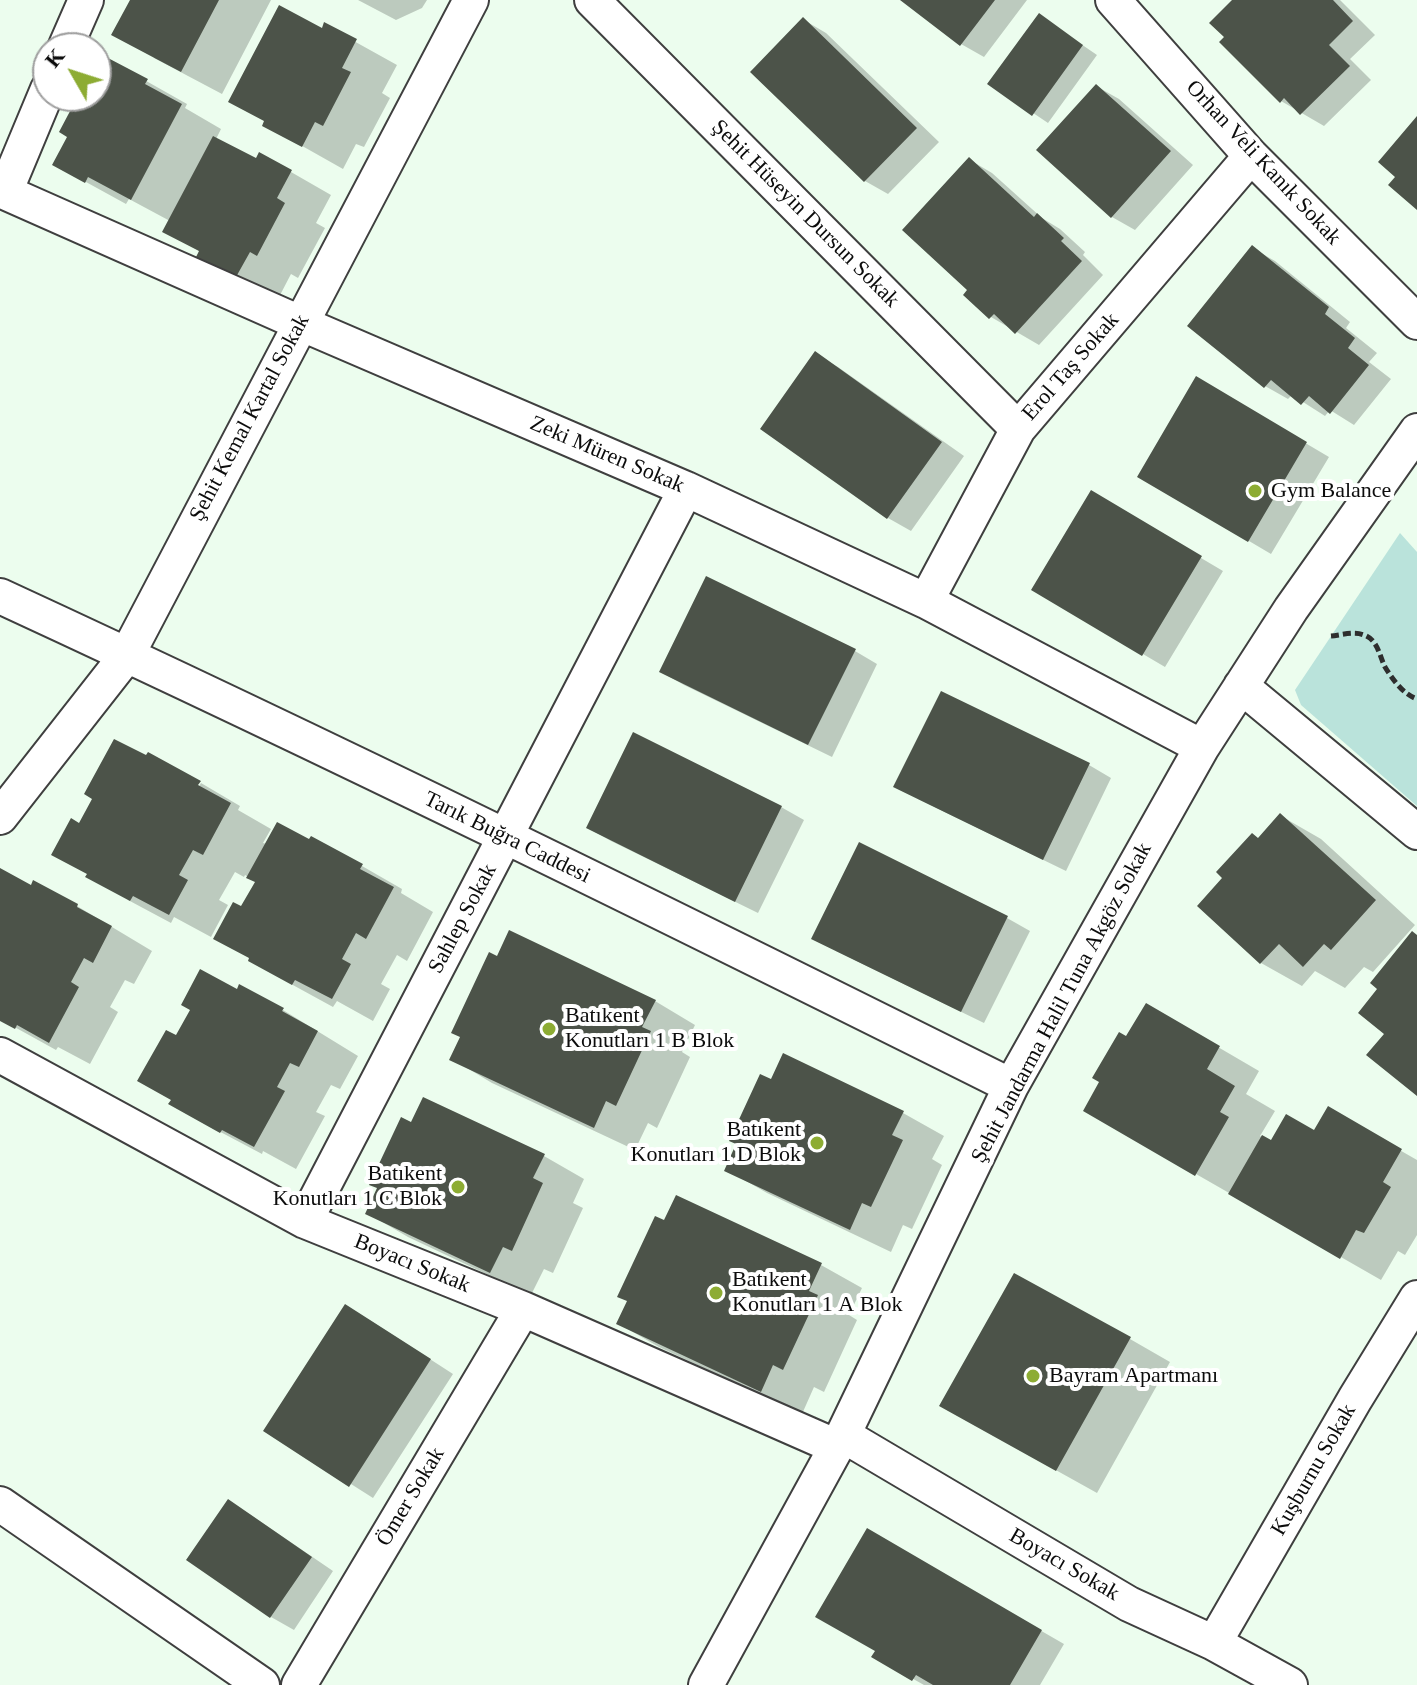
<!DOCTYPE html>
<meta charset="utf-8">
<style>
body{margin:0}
#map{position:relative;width:1417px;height:1685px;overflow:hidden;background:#ecfdee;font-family:Georgia,serif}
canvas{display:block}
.north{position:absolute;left:32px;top:32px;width:80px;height:80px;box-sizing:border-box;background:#fff;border:2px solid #9e9e9e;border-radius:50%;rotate:309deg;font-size:22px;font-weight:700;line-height:32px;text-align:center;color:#0c0c0c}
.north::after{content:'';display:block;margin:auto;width:28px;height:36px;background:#8dac33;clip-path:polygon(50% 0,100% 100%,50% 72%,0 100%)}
</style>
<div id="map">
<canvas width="1417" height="1685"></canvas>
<div class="north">K</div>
</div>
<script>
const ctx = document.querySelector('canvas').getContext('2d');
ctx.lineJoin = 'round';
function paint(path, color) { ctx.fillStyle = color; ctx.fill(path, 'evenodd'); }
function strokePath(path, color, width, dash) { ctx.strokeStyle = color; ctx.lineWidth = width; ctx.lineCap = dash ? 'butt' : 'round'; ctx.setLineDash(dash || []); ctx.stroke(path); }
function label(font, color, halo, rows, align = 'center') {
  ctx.font = font + ' Georgia,serif'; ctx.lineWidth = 8; ctx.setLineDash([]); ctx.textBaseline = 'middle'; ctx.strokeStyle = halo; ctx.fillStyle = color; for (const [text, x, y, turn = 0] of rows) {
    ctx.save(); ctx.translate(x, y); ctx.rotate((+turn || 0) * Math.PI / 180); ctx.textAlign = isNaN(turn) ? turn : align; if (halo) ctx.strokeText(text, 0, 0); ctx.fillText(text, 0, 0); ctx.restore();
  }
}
paint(new Path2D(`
 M1400,533L1417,552V806L1301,705L1295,690Z`), '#bae3db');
paint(new Path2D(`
 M132,0H271L222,94L154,58Z
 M358,0H427L422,8L396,20Z
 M904,0H1027L984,57L961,44Z
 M1235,0H1340L1375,35L1350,59L1371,80L1324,126L1281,101Z
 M1040,16L1097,55L1048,123L990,84Z
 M804,20L826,33L939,142L888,194L865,181L753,72Z
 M325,25L397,65L382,93L390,98L364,147L356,144L343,169L265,125Z
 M109,60L187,104L185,108L221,129L216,139L257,161L291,172L331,195L316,223L325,228L298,278L291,274L278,299L239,279L201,252L165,231L170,221L129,199L126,204L55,165L70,136L80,96H96V84Z
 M1096,86L1119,99L1193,165L1135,230L1112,217L1039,150Z
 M970,160L992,173L1042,218L1060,229L1085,252L1083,255L1103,275L1039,345L991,317L970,290Z
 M1252,248L1275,261L1350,322L1346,328L1377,353L1369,362L1391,379L1354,425L1330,410L1325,416L1292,395L1288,399L1265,386L1189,325Z
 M815,354L838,367L964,456L911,531L888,518L762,429Z
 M1197,379L1329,457L1271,554L1139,476Z
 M1091,493L1223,571L1165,667L1034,590Z
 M855,651L877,664L832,757L684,685L661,672Z
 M1089,765L1111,778L1066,871L918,799Z
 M201,783L240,806L238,810L271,829L263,843L362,866L402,889L401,893L433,912L407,961L397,955L381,984L390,989L373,1021L337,1001L333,1007L291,984L242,909L257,882L245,875L244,877L235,872L219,900L228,905L211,937L174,917L171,923L128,900L80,826L194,795Z
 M781,807L804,820L758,913L611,841L588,828Z
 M1281,816L1321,839L1415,925L1373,972L1364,967L1345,988L1315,971L1302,986L1261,963L1199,906Z
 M0,870L32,888L77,906L152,951L134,984L125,980L110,1007L118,1012L90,1064L58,1047L56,1050L0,1019Z
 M1007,918L1030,931L984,1023L836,951Z
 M238,992L283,1010L358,1056L340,1089L331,1085L316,1112L325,1116L296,1169L263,1151L262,1154L211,1127L176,1038Z
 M655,1001L695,1025L682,1052L690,1057L657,1128L648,1123L635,1150L492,1083L452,1059Z
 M1146,1005L1259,1071L1246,1094L1275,1111L1260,1136L1271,1143L1315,1132L1328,1109L1417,1160V1235L1405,1255L1398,1251L1381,1280L1086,1111Z
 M784,1056L903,1113L944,1136L932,1159L942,1165L912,1229L903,1225L891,1252L767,1193L727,1170Z
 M544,1156L584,1179L573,1203L583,1208L553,1273L544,1269L531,1295L408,1237L367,1213L379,1188Z
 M677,1197L821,1265L862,1288L849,1315L857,1320L824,1392L814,1387L802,1414L659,1347L619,1324Z
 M368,1319L453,1374L373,1498L266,1430Z
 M1130,1339L1170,1362L1097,1493L982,1429Z
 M229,1502L251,1515L333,1571L294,1630L271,1617Z
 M868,1531L1064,1644L1040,1685H924L874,1657L878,1651Z`), '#0003');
paint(new Path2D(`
 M130,0H219L181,72L111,35Z
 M900,0H995L960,46Z
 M1232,0H1333L1353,21L1329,45L1350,66L1300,115L1284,98L1280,103L1219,42L1224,37L1209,23Z
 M279,5L322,28L324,22L357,39L342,68L351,72L323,126L315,122L302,147L262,126L264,121L228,102Z
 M1039,13L1083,45L1032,116L987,84Z
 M803,17L917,128L864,182L750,72Z
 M108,58L148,79L145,84L182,104L131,200L88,177L85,183L52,165L67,137L59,132L78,96H96V80Z
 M1096,84L1171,151L1111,218L1036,150Z
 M1417,116V210L1388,185L1395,177L1378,162Z
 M213,136L256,158L259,152L292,170L277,198L285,203L257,256L250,252L236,277L196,257L199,251L162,232Z
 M969,157L1034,217L1037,213L1064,238L1061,241L1082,261L1015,334L994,314L989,319L963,295L967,290L902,230Z
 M1252,245L1329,307L1325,314L1355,338L1348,348L1369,365L1330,414L1309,396L1301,405L1271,380L1264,388L1187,326Z
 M815,351L942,442L887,519L760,429Z
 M1196,376L1307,442L1248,542L1137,477Z
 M1091,490L1202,556L1142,656L1031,590Z
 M706,576L856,649L808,745L659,672Z
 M941,691L1090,763L1043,860L893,787Z
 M633,732L782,806L735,902L586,828Z
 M114,739L146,755L148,752L201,781L198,785L231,803L203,855L193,850L179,875L188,880L169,915L133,896L130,901L85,877L87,874L51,855L71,818L79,823L92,799L84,794Z
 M1280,813L1376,900L1331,950L1324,944L1303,967L1279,944L1260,964L1197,906L1222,878L1216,872L1252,833L1258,838Z
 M277,822L309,839L311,836L363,864L360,869L394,887L366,939L356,933L342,959L351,964L332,999L295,980L292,985L248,961L249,958L213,939L233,902L241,906L255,882L246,878Z
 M859,842L1008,916L961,1012L811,939Z
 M0,868L31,885L33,880L78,904L77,907L112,926L93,963L84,958L71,982L79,987L49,1043L17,1025L15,1029L0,1021Z
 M509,930L656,1000L642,1027L651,1031L616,1106L606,1101L594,1128L449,1060L460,1037L451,1033L489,952L497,956Z
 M1412,931L1417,935V1096L1366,1055L1384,1034L1358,1013L1377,989L1370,983Z
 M200,969L237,989L239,984L284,1008L282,1011L318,1031L299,1067L290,1063L277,1087L285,1091L254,1147L222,1130L220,1133L168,1104L171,1100L137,1081L166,1030L176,1035L190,1010L181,1005Z
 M1146,1003L1220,1046L1207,1069L1235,1086L1220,1112L1229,1117L1195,1176L1083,1111L1099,1082L1092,1078L1119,1032L1126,1036Z
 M783,1053L904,1111L892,1135L903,1140L871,1207L862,1203L850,1230L724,1171L736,1144L729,1141L760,1074L771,1079Z
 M423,1097L545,1154L533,1178L543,1183L512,1251L503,1247L490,1273L365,1214L377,1188L369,1185L401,1117L411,1122Z
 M1328,1106L1402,1149L1383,1182L1391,1187L1364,1233L1356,1230L1340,1259L1228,1194L1262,1135L1271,1140L1286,1114L1314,1130Z
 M676,1195L822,1263L809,1291L818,1295L783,1370L773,1365L761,1392L616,1324L627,1301L617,1297L655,1216L664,1220Z
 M1014,1273L1131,1337L1056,1471L939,1406Z
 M345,1304L431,1359L349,1487L263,1431Z
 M228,1499L312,1557L270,1618L186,1560Z
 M867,1528L1042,1630L1010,1685H933L916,1675L912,1681L871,1657L875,1651L815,1617Z`), '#4c5349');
const minor = new Path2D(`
 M592,0L1018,429
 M1113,0L1251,156L1417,322
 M65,48L86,0
 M0,190L300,323L686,489L926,601L1202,747
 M5,192L48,89
 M0,596C340,753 676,919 1011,1086
 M926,601L1018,429L1251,156
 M1241,686L1417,832
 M0,817L127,655L471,0
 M0,1055L305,1221L523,1309L837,1447
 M305,1221L686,489
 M843,1435L1129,1604L1214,1643L1290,1685
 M0,1504L262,1685
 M1214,1643L1355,1399L1417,1298
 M299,1685L523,1309
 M706,1685L843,1435L1011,1086L1202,747L1291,609L1417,431`);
strokePath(minor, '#3f3f3f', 38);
strokePath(new Path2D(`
 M1331,636C1342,635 1354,631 1364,635C1378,640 1379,655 1385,667C1393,680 1403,694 1417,699`), '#2e2e2e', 5, [8, 4]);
strokePath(minor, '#fff', 34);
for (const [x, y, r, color] of [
 [1255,491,8,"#8dac33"],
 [549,1029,8,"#8dac33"],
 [817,1143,8,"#8dac33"],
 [458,1187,8,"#8dac33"],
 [716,1293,8,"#8dac33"],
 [1033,1376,8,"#8dac33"]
]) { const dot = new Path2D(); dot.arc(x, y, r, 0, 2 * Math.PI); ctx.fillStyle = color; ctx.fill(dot); strokePath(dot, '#fff', 3); }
label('22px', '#0c0c0c', '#fff', [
 ["Orhan Veli Kanık Sokak",1263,163,47],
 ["Şehit Hüseyin Dursun Sokak",805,214,45],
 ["Erol Taş Sokak",1071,367,-49],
 ["Şehit Kemal Kartal Sokak",250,418,-62],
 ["Zeki Müren Sokak",607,455,23],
 ["Tarık Buğra Caddesi",507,838,26],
 ["Sahlep Sokak",463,919,-62],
 ["Şehit Jandarma Halil Tuna Akgöz Sokak",1062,1003,-62],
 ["Boyacı Sokak",412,1264,22],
 ["Kuşburnu Sokak",1314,1470,-60],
 ["Ömer Sokak",411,1497,-59],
 ["Boyacı Sokak",1064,1565,30]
]);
label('22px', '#0c0c0c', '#fff', [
 ["Gym Balance",1271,491],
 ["Batıkent",565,1016],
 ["Konutları 1 B Blok",565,1041],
 ["Batıkent",801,1130,"right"],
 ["Konutları 1 D Blok",801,1155,"right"],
 ["Batıkent",442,1174,"right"],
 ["Konutları 1 C Blok",442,1199,"right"],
 ["Batıkent",732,1280],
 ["Konutları 1 A Blok",732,1305],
 ["Bayram Apartmanı",1049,1376]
], 'left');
</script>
